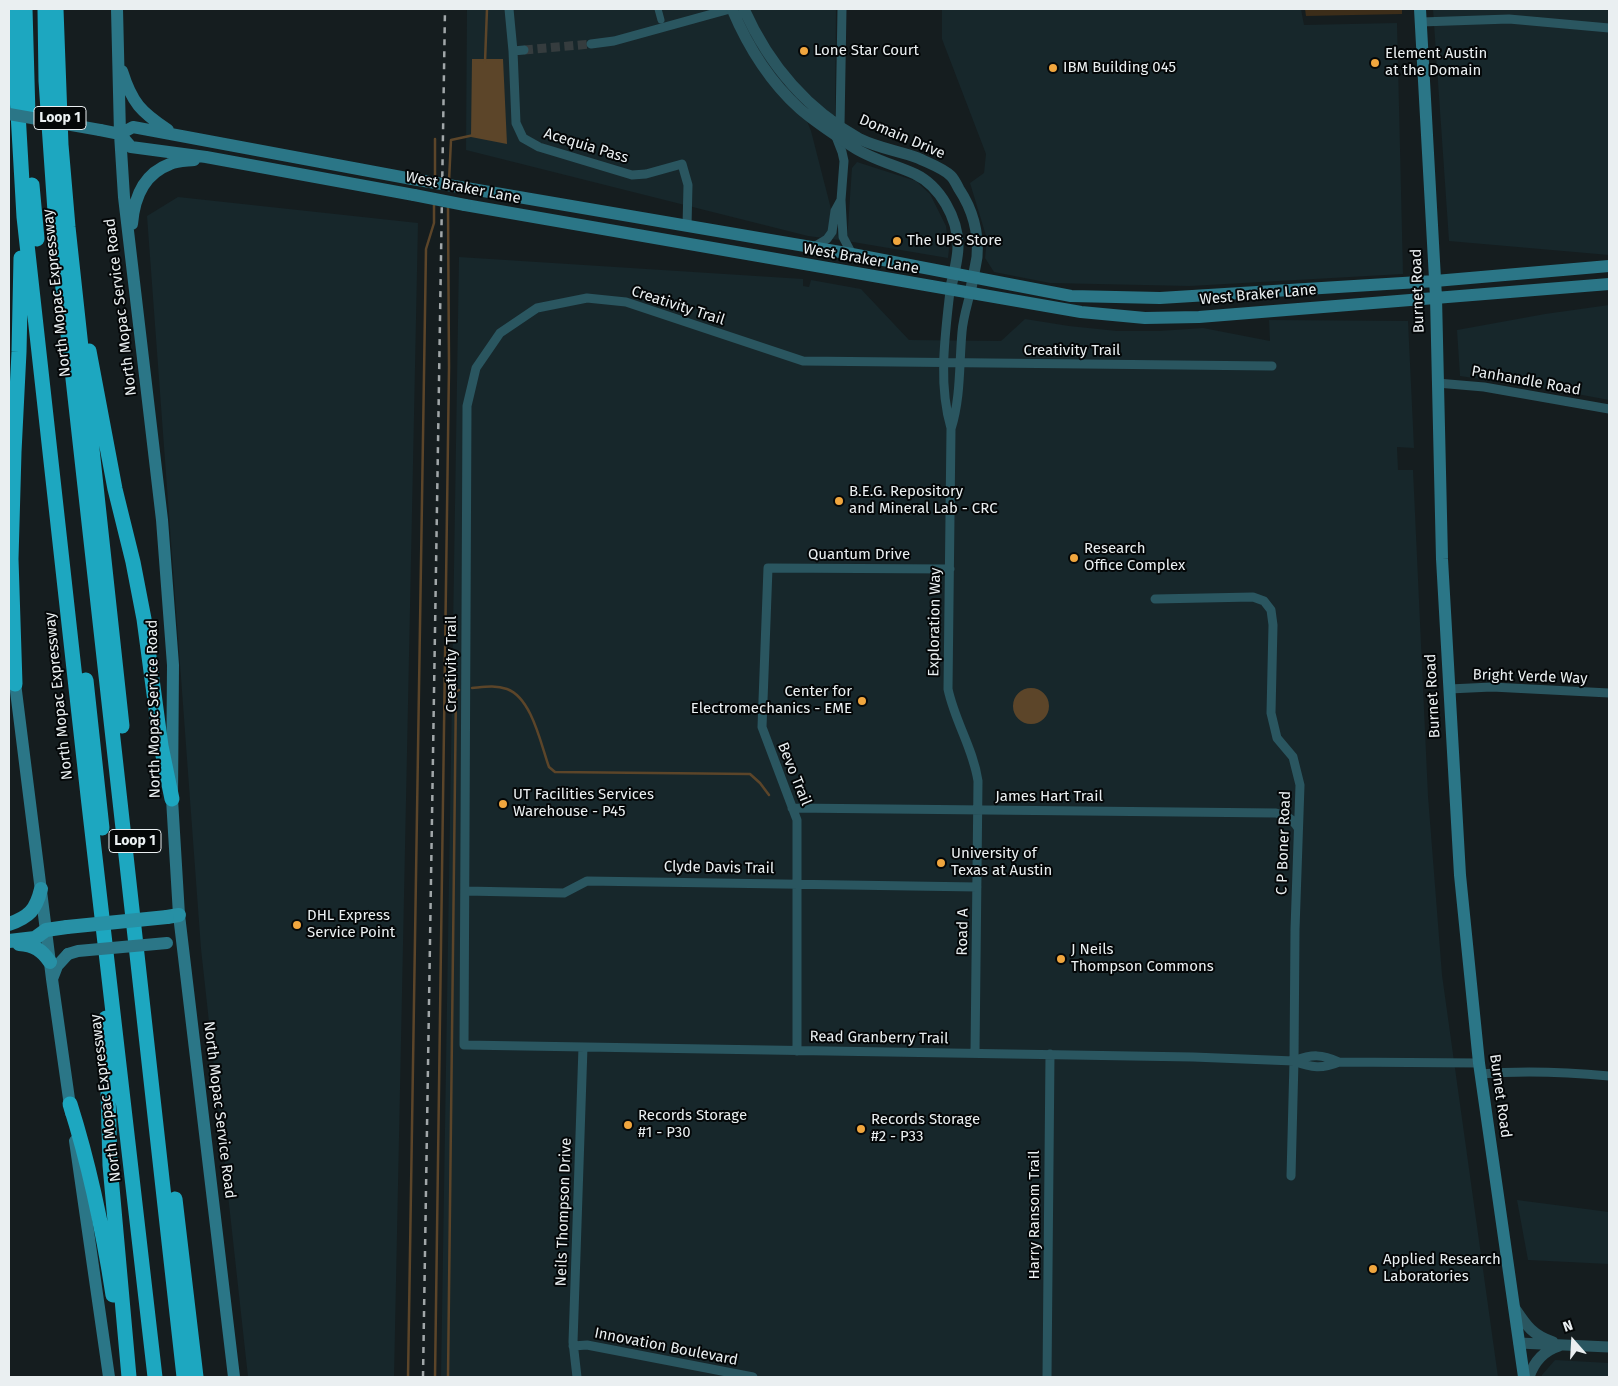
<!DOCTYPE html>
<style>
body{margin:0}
#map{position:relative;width:1618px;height:1386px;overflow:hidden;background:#151d1f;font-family:"Fira Sans",sans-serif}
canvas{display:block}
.frame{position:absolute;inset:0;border:10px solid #eaeff1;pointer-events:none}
.north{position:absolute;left:1548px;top:1316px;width:50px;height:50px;-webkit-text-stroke:4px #040708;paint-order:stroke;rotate:341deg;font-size:14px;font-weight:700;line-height:20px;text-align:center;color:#eaeff1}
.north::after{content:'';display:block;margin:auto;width:18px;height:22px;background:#eaeff1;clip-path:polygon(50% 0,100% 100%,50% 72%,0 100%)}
</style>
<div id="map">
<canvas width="1618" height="1386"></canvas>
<div class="frame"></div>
<div class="north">N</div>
</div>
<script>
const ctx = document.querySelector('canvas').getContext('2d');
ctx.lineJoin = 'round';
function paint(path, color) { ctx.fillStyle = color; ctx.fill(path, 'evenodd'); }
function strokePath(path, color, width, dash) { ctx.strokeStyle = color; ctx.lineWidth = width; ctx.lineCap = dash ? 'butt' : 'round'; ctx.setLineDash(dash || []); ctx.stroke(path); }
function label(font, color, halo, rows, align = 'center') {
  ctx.font = font + ' "Fira Sans",sans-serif'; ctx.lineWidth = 4; ctx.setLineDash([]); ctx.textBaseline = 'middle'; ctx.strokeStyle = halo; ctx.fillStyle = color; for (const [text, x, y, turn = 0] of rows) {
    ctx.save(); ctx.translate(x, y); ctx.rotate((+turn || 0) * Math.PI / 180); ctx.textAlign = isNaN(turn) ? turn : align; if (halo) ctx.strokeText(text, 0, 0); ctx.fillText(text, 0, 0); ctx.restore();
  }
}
paint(new Path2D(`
 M467,9H836L835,115L831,116L789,77L811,131L839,240L808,236L466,150Z
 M942,9H1301L1304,25L1397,23L1403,274L1190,286L1050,283L994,272L985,258L987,239L970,183L984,173L986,154L942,39Z
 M1433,9H1609V255L1449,241Z
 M857,162L916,181L930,194L946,226L949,249L948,258L847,241L852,168Z
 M178,197L418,223L394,1377H248L201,949L147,216Z
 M459,257L803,279V286L809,287L811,280L861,289L909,340L1001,341L1025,319L1069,326L1117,331H1159L1203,328L1270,341L1269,320L1408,321L1414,448L1397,447L1398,470H1413L1428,796L1442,975L1498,1377H441Z
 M1609,305V400L1561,391L1460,376L1457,330L1545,314Z
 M1517,1200L1609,1212V1264L1528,1260Z
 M1555,1360L1609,1363V1377H1542V1375Z`), '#17272b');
paint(new Path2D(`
 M1305,9H1402V14L1306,16Z`), '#3c2d19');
paint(new Path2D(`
 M472,59H503L507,144L471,137Z
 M1013 706a18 18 0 1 1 36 0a18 18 0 1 1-36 0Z`), '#5c4529');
strokePath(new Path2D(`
 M485,62L487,9
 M435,178V139
 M449,181L451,140L474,135
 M472,688C484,687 495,685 507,689C532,698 541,745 549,767L555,772L750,774L760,783L769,795
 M408,1377L426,249L434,223V203
 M435,1377L449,367L448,207
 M448,1377L456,691L459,690`), '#5c4529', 2.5);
strokePath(new Path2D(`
 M524,50L591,44`), '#353c3e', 9, [9, 4.5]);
strokePath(new Path2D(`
 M658,9L661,20`), '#2a5660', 7);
strokePath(new Path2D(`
 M509,9L513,51L516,123L523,138L539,147L632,175L646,174L682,164L688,185L687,226
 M1421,22L1509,19L1609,28
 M591,44L614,41L730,9
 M513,51L524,50
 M840,126L842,9
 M835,134L842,152L844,161L841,200L843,237L852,254
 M812,248L827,239L832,232L835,211L841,200
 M950,291C945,336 938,384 951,428
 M970,294C967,306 963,319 962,332C959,365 961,397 951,429L948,689C955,722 973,748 978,781L975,1053
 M1272,366L803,361L626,302L587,298L537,308L500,333L476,368L467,406L464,1045L1193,1057L1294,1061C1312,1068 1322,1069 1339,1062L1479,1063
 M1437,383L1484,387L1609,409
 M1155,599L1253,597L1264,601L1271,610L1273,625L1271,713L1277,738L1293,757L1300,785L1295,929L1294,1061L1291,1176
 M1449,689L1492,687L1609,693
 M792,808L1276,813C1287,816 1292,818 1298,828
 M465,891L564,893L587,881L977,887
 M797,1051V820L762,727L768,568L950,569
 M1294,1061C1312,1054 1322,1054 1339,1062
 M1480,1074C1523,1070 1567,1072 1609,1076
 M573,1346L587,1345L753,1377
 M577,1377L573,1342L583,1047
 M1047,1377L1050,1054`), '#2a5660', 9);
strokePath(new Path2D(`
 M732,9C748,47 769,81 800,109C816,123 835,135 853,147C871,159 895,165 915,174C940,186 958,218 958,246C958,260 953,277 950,291
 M744,9C769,65 806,109 860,139C878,148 899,151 918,158C928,163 943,168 951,176C954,179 957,185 959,189C973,210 979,231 977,257C975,269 972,282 970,294
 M1514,1307C1526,1325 1532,1335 1553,1342
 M1519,1343L1609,1347
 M1529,1377C1534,1362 1543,1351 1559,1346`), '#2a5660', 11);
strokePath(new Path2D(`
 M117,9L120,134L124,197L162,520L173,665L172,799L179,915L234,1377
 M1420,9L1436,297L1442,559L1460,875L1479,1063L1524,1377
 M122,71C132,103 141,112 168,130
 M100,130L120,134L131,147L206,157L414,195
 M120,134L133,127L412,179
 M466,188L852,254L1071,296L1160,298L1435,281L1609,266
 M465,205L1081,312L1145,318L1199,317L1609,284
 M132,224C134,199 143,174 170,164C177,161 186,161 194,160
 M14,675L52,979L71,1113
 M52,979L57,966L68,954
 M75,1141L109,1377`), '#2b7687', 12);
strokePath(new Path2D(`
 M167,917L179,915
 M9,924C29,917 36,910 41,889
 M9,941L35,938L46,930L67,927
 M19,944C34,945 42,950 50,962`), '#2790a5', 14);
strokePath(new Path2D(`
 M15,9L16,78L24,217L88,796L155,1377
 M25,9L28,115
 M45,9L46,81L56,226L184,1377
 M56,9L61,145L68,227L122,726
 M32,185L37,239
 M89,351L115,489L133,562L144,619L161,746L172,799
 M86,680L102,828
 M15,684L11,559L14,452L19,352L21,258
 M106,1018L110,1165L129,1377
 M70,1104C90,1167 103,1230 113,1295
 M175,1199L196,1377`), '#1da7c0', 15);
strokePath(new Path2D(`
 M423,1377L445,9`), '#a1a7a9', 2.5, [6, 6]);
strokePath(new Path2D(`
 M9,114L100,130
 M412,179L466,188
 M414,195L465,205
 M68,954L78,951L167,943`), '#2b7687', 12);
strokePath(new Path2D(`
 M67,927L167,917`), '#2790a5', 14);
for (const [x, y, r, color] of [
 [804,51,5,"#f0a63e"],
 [1375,63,5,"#f0a63e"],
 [1053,68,5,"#f0a63e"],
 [897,241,5,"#f0a63e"],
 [839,501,5,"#f0a63e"],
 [1074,558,5,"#f0a63e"],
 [862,701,5,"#f0a63e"],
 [503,804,5,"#f0a63e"],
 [941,863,5,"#f0a63e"],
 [297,925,5,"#f0a63e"],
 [1061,959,5,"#f0a63e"],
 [628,1125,5,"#f0a63e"],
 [861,1129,5,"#f0a63e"],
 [1373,1269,5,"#f0a63e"]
]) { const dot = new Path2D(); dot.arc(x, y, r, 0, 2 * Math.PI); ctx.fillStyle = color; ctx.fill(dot); strokePath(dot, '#040708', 2); }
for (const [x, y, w] of [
 [60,118,52],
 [135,841,52]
]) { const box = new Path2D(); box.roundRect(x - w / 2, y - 11.5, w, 23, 4); ctx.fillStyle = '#040708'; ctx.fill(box); strokePath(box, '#eaeff1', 1); }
label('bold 14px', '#eaeff1', null, [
 ["Loop 1",60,118],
 ["Loop 1",135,841]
]);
label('15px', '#eaeff1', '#040708', [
 ["Lone Star Court",814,51],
 ["Element Austin",1385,54],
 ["at the Domain",1385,71],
 ["IBM Building 045",1063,68],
 ["The UPS Store",907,241],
 ["B.E.G. Repository",849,492],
 ["and Mineral Lab - CRC",849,509],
 ["Research",1084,549],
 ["Office Complex",1084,566],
 ["Center for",852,692,"right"],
 ["Electromechanics - EME",852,709,"right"],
 ["UT Facilities Services",513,795],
 ["Warehouse - P45",513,812],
 ["University of",951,854],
 ["Texas at Austin",951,871],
 ["DHL Express",307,916],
 ["Service Point",307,933],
 ["J Neils",1071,950],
 ["Thompson Commons",1071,967],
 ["Records Storage",638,1116],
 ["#1 - P30",638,1133],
 ["Records Storage",871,1120],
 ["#2 - P33",871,1137],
 ["Applied Research",1383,1260],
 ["Laboratories",1383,1277]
], 'left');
label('15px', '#eaeff1', '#040708', [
 ["Domain Drive",902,137,23],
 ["Acequia Pass",586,146,17],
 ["West Braker Lane",463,188,11],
 ["West Braker Lane",861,259,10],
 ["Burnet Road",1418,291,-92],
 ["North Mopac Expressway",57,293,-96],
 ["West Braker Lane",1258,295,-5],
 ["Creativity Trail",678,306,18],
 ["North Mopac Service Road",121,307,-97],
 ["Creativity Trail",1072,351],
 ["Panhandle Road",1526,381,10],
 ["Quantum Drive",859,555],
 ["Exploration Way",935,622,-89],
 ["Creativity Trail",452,664,-90],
 ["Bright Verde Way",1530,677,2],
 ["North Mopac Expressway",59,696,-96],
 ["Burnet Road",1433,696,-93],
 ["North Mopac Service Road",154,709,-91],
 ["Bevo Trail",794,774,68],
 ["James Hart Trail",1049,797],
 ["C P Boner Road",1284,843,-88],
 ["Clyde Davis Trail",719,868,1],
 ["Road A",963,932,-89],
 ["Read Granberry Trail",879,1038,1],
 ["Burnet Road",1500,1096,82],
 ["North Mopac Expressway",106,1098,-97],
 ["North Mopac Service Road",219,1110,83],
 ["Neils Thompson Drive",564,1212,-88],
 ["Harry Ransom Trail",1035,1215,-90],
 ["Innovation Boulevard",666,1347,11]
]);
</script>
